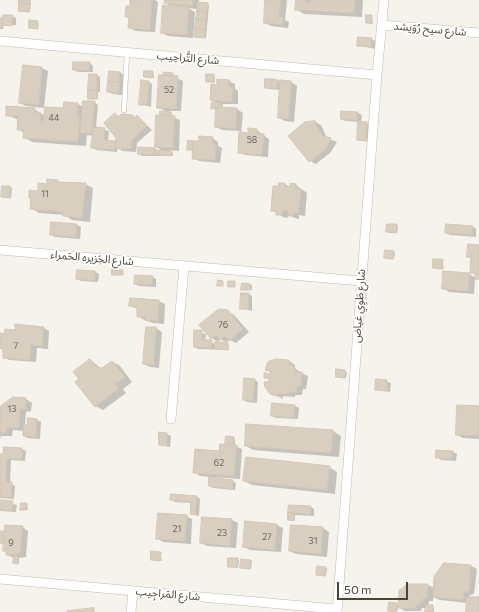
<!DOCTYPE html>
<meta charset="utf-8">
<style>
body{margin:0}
#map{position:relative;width:479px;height:612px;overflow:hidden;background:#f6f3ec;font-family:Commissioner,sans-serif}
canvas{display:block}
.scale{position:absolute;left:337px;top:582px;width:71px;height:18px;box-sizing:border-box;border:2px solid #4b4439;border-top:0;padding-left:5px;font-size:12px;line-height:14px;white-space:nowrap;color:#4b4439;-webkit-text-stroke:3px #fff;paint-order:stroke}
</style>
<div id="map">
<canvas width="479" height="612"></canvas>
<div class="scale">50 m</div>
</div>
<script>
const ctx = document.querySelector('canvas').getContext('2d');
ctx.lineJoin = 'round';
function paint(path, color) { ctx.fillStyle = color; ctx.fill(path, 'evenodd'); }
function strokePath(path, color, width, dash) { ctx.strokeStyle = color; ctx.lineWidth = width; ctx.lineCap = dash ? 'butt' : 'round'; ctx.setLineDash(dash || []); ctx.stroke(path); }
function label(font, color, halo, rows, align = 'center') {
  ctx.font = font + ' Commissioner,"Noto Sans Arabic",sans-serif'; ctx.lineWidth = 3.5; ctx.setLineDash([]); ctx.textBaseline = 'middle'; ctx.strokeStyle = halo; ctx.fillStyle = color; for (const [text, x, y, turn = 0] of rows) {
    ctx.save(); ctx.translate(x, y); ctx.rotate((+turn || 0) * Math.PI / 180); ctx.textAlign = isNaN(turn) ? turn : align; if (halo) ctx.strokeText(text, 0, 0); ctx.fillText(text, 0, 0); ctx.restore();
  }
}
paint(new Path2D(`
 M20,0H31L30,12L20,11Z
 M131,0H155L158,2L155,32L135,31L129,27L130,18L126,16L131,7Z
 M166,0H199L198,3L209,5L206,38L195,37L198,9L188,8L195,12L193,38L168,36L162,33L173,7L165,3Z
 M266,0H287L285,20L289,22L288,28L271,26L265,23Z
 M297,0H363L362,17L304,14L296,9Z
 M12,16L16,18V25H4L3,29H0V19Z
 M372,16L373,24L369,23Z
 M372,39L375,41V49L358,45Z
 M90,63L93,66V72H78L74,70Z
 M42,68L48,71L44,108L26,106L20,103Z
 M120,72L124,75L122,95L112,94L109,92Z
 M153,72L154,78L145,77Z
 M165,73L173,74L174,77L183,81L181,111H167L172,114V117L180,120L179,151L168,150L173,153V156H142L139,153L154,149L165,152L156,147L161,112L168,113L158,107Z
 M97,75L100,77V92H98V99H91L89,98Z
 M214,75L215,83L207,81Z
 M229,81L235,84V89L238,91V104H223L222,108L237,109L243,113L241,133L249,134L257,130L269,139L268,157L245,155L239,152L240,131L222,130L216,127L217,109L212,108L218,103L211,100L218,86Z
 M278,81L281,83L291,82L297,86L294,122L285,121L279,118L281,90L266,88Z
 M149,82L152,84L151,107L141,104Z
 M94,102L98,105L96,128L109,131L108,141L117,143L115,115L120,117L132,116L136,118L137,116L152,130L137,143L136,152L122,151L118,148L117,152L96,150L92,147L94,136L87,135L86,146L32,142L24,137V133L18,129L19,120L7,115L34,109L45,116L64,109L65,103L78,104L83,107Z
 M358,113L362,115L361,122L371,125L370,142L358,140L359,122L345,121L342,119Z
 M315,122L321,125L327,138L337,142L331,152L316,164L310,161Z
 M212,138L218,142V146L222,148L220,163L199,161L193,158V150H190L189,142L200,143Z
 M57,181L62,183L85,184L93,188L90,222L72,220L65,215L39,213L31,208L32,199L30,197Z
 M285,184L291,188L296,185L307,193L305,216L299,215V219L295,218L288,215V218L283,217L272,210L279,187Z
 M3,187L12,188L11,198L2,197Z
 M52,223L77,225L81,227L80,239L55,237L51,235Z
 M396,225L398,226L397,233L387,232Z
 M473,227L476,229V237L450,235L446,233Z
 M479,246V280L475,278L474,294L449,292L443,288L469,274L476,278V275L471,272L472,259L468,257Z
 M393,252L395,253L394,259L385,258Z
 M442,260L444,269L434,268Z
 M78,271L95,272L99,274L98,282L81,281L77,279Z
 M152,277L156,279V287L139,286L135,284Z
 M243,284L252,285V290H244Z
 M249,294L252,296V311L241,308Z
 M159,301L165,304L164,324L153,323L144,320L138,316V309L130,306Z
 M227,311L234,315L249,332L236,343L230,340L226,342L220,339L218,342L212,338Z
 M44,328L49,331L48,349L37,348L36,362L9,360L4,357V351L0,348V334Z
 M146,328H156L162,332L159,368L150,367L144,364Z
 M195,331L206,334L205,341L216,344L228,343L229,350L198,349L195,347Z
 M90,360L102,369L113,362L120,366L132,382L123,389L126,393L103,410L95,406L80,379Z
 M289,361L295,365V368L301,373L308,376L306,389H303L302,395H295V397L283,396V399L271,393L270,380L265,377L275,375L266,370Z
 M337,370L347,372L346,378L338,377Z
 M255,380L258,382L257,403L247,402L244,400Z
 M377,380L391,383L390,392L376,389Z
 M13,398L26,399L32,403L31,411L26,412L25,426H28L37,420L41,422L40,439L27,438L24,436V431L13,430L12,436H1L0,439V409Z
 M273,404L295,406L299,408L298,419L276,418L272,416Z
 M479,407V439L463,438L457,435Z
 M333,431L341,436L339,457L253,450L246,446Z
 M167,434L171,436L170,447L160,445Z
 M227,437L235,439V446L242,449L240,479L200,476L194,472L220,452L226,445Z
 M22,449L26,451L25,461L11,460L10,483L15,486L14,499L0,498V455Z
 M453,452L457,454L456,461L441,460L437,457Z
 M329,467L337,472L335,494L252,485L244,481Z
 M232,481L236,483L235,490L213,488L210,486Z
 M197,497L200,499L199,516L191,514V503L175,502L172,500Z
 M0,501L17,505L16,512L0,511Z
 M27,504L28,510H23Z
 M290,506L311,507L314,509V516L295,515V521H290L289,520Z
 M186,516L192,519L191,544L163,542L157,538Z
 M203,518L232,520L238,523L236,548L207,546L201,543Z
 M246,522L277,525L283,528L281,552L250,550L244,547Z
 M292,526L323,528L329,532L327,557L296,554L290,551Z
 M22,527L28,531L26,557L19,558V564H16L14,558L7,555V552L4,550L5,544L0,543Z
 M160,553L162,561L152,559Z
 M237,559L239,560L238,568L230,567Z
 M250,560L252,561L251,569L242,568Z
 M471,566L477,569L474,594L470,595L469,598H479V612H467V603L440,600L433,597V601H429L428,606L434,607V612H426V608H422L421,611H405L398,607L397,612L389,610L396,604L399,606L408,585H428L434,588Z
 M325,568H327L326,576L319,575Z`), '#0003');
const building = new Path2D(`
 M19,0H30V4L19,3Z
 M130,0H152L150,30L128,28L129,17H125L126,6H130Z
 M165,0H193L192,6L164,3Z
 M265,0H281L279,17H283V25L264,23Z
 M296,0H306V2L310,3V0H355L354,13L295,10Z
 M198,2L208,3L207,12L197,11Z
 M19,3L30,4L29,12L19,11Z
 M163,5L189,7L187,35L161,33Z
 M197,11L207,12L206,20L196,19Z
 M3,15H13L12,26L2,25Z
 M366,15H372L371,24L366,23Z
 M0,18H3L2,28H0Z
 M196,19L206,20L205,30L195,28Z
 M29,20L38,21V29L29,28Z
 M195,28L205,30L204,38L194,37Z
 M358,37L372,38L371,47L357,46Z
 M73,62H90L89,71L73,70Z
 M23,65L42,67L39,105L19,103Z
 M109,71L120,72V82L108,81Z
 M144,71H153L152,78L144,77Z
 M164,72L173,73V76L163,75Z
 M89,74H97V90H88Z
 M206,74H214V82H206Z
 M159,75L178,76L176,109L157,108Z
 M217,79L230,80L229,87H233L232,102L210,100L211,84L217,85Z
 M265,79H272V89L265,88Z
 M272,79L278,80L277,89H272Z
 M141,80L149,81L147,105H139Z
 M280,80L291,81L289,119L278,118Z
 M108,81L120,82L119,93L107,92Z
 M88,90H97V99H88Z
 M83,101H95L92,134L80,133Z
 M64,102L78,103L77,115L80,116L78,142L23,138L24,130H17L18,116H6V106L35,108L34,112L41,113L40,123H43L45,107L63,108Z
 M212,102L221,103V107L211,109Z
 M216,107L237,108L236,129L215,127Z
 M160,111L171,112V116L160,115Z
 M341,111L358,112L357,120L341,119Z
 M115,113L118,117L121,114L133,115V119L137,115L147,126L132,140L131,149L115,148L116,138L104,123Z
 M156,115L175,116L173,148L155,147Z
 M315,121L317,127L323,136L331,138L326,149L309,162L288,136L305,122Z
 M358,121L367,122L366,141L357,140Z
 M94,127L105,128L104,140L115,141L114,150L91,148Z
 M248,128L257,129V134H264L262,155L238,153L239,132L248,133Z
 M199,136L213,137L212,143L216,144L215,160L192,159L193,141H199Z
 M188,140L193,141L192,150H187Z
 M138,147L155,148L154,155L138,154Z
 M155,150L172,151L171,156L154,154Z
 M47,179L58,180L57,182L86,183L82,218L63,216L64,212L30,209L31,198H29V190L38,191V183L47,184Z
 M279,183H285V187H290V183L296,184V188L301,189L299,213H294L293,216H288V211H283L282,215H276V211H271L273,186H278Z
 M2,186H10V198L1,197Z
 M51,222L77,224L76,237L50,235Z
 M387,224H397L396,233L386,232Z
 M446,224L473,226L472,235L445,233Z
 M468,244L479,245V279H475V273H470L471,257H467Z
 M385,250L394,251L393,259L384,258Z
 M433,259H443L442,269L433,268Z
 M112,269L123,270V275H112Z
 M77,270L95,271V281L76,279Z
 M443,271L470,273L468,291L442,289Z
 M135,275L153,276L152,285L134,284Z
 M218,280L223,281V286H217Z
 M228,281H235V287H228Z
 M242,283L250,284V290H241Z
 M241,293H249L248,309H240Z
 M130,298L159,300L158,321L146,320V317H137V307L129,306Z
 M219,309L228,310L243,329L229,341L225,336L219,340L216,335L211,339L199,325Z
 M15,324L44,327L42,346L31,345L30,360L3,358V348H0V333L4,334L5,329L15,330Z
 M146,327H156L154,365L143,364Z
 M194,330H202V340H212L211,348L194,347Z
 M215,342H228V350L215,349Z
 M90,359L98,368H102L112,361L125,377L115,384L119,388L95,407L75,382L79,379L73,372Z
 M276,359L289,360V365H292L296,369L295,372H302L301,386H297V392H289V394H277V396L270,394L265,387L264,382H269V378H264V373L271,374V371L265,370L268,362Z
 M336,369L345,370V378L336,377Z
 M244,378L255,379L253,401L243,400Z
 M376,379L387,380V391L375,390Z
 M13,397L26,398V409H20L19,428L7,427L6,433H0V407Z
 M272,403L295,405L294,418L271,416Z
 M457,405L479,406V436L456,435Z
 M28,418L37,419L36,437L23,436V425H27Z
 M246,424L333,430L331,453L245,446Z
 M159,432L167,433V446L159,445Z
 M226,436L234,437L233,445L225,444Z
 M220,444L237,445L234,476L193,473L195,449L219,451Z
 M4,447L22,448V459H7L6,482H12L11,498L0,497V454H3Z
 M436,450L453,451L452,459L436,458Z
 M246,457L330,466L327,490L243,481Z
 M209,477L233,480L232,489L209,486Z
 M171,494L197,496L195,515L190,514L191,502L170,500Z
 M0,500L13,501L12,511L0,510Z
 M21,503H27L26,510H20Z
 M289,505L311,506L310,514L288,513Z
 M158,513L187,515L185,541L156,539Z
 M288,513H294V521L288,520Z
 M202,517L232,519L230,546L200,543Z
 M245,521L277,524L275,550L243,547Z
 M5,525L23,526L20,554L6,555V551H3Z
 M291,525L323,527L321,554L289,551Z
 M0,531H5L4,544L0,543Z
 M151,551L161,552L160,561L151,560Z
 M14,556H18V564L13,563Z
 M228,558H238L237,567H228Z
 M241,559L251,560L250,569L240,568Z
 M444,563L471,565L469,591L464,592L463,600L433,597L434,577Z
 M317,566L326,567L325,576L316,575Z
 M408,584H428L427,598H423V602H420V605H416L415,609L398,608L399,591Z
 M467,597H479V612H466Z
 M389,602L397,603L396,612L388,611Z
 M426,605H433V612H425Z
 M94,608V612H67V611Z`);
paint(building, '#d8cfc1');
strokePath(building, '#d3c7b4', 1);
const service = new Path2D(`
 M124,110L127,53`);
const minor = new Path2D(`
 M382,25L479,33
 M0,41L377,75
 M0,250L361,281
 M171,419L184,266
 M0,579L336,609
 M131,612L133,591
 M337,612L377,75L384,0`);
strokePath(service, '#c2bbae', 5.5);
strokePath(minor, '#c2bbae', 10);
strokePath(service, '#fff', 4.5);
strokePath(minor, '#fff', 9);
label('9px', '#6e675b', null, [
 ["52",169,90],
 ["44",54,118],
 ["58",252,140],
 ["11",45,194],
 ["76",223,325],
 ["7",16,346],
 ["13",12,409],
 ["62",219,463],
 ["21",177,529],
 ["23",222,533],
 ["27",267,537],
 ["31",313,541],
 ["9",11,543]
]);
label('11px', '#4b4439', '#fff', [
 ["شارع سيح رُوَيشد",430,29,5],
 ["شارع التَّراحِيب",188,58,5],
 ["شارع الجَزيره الحَمراء",92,258,5],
 ["شارع طَوِي غياض",359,306,-86],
 ["شارع المَراجِيب",168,594,5]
]);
</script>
